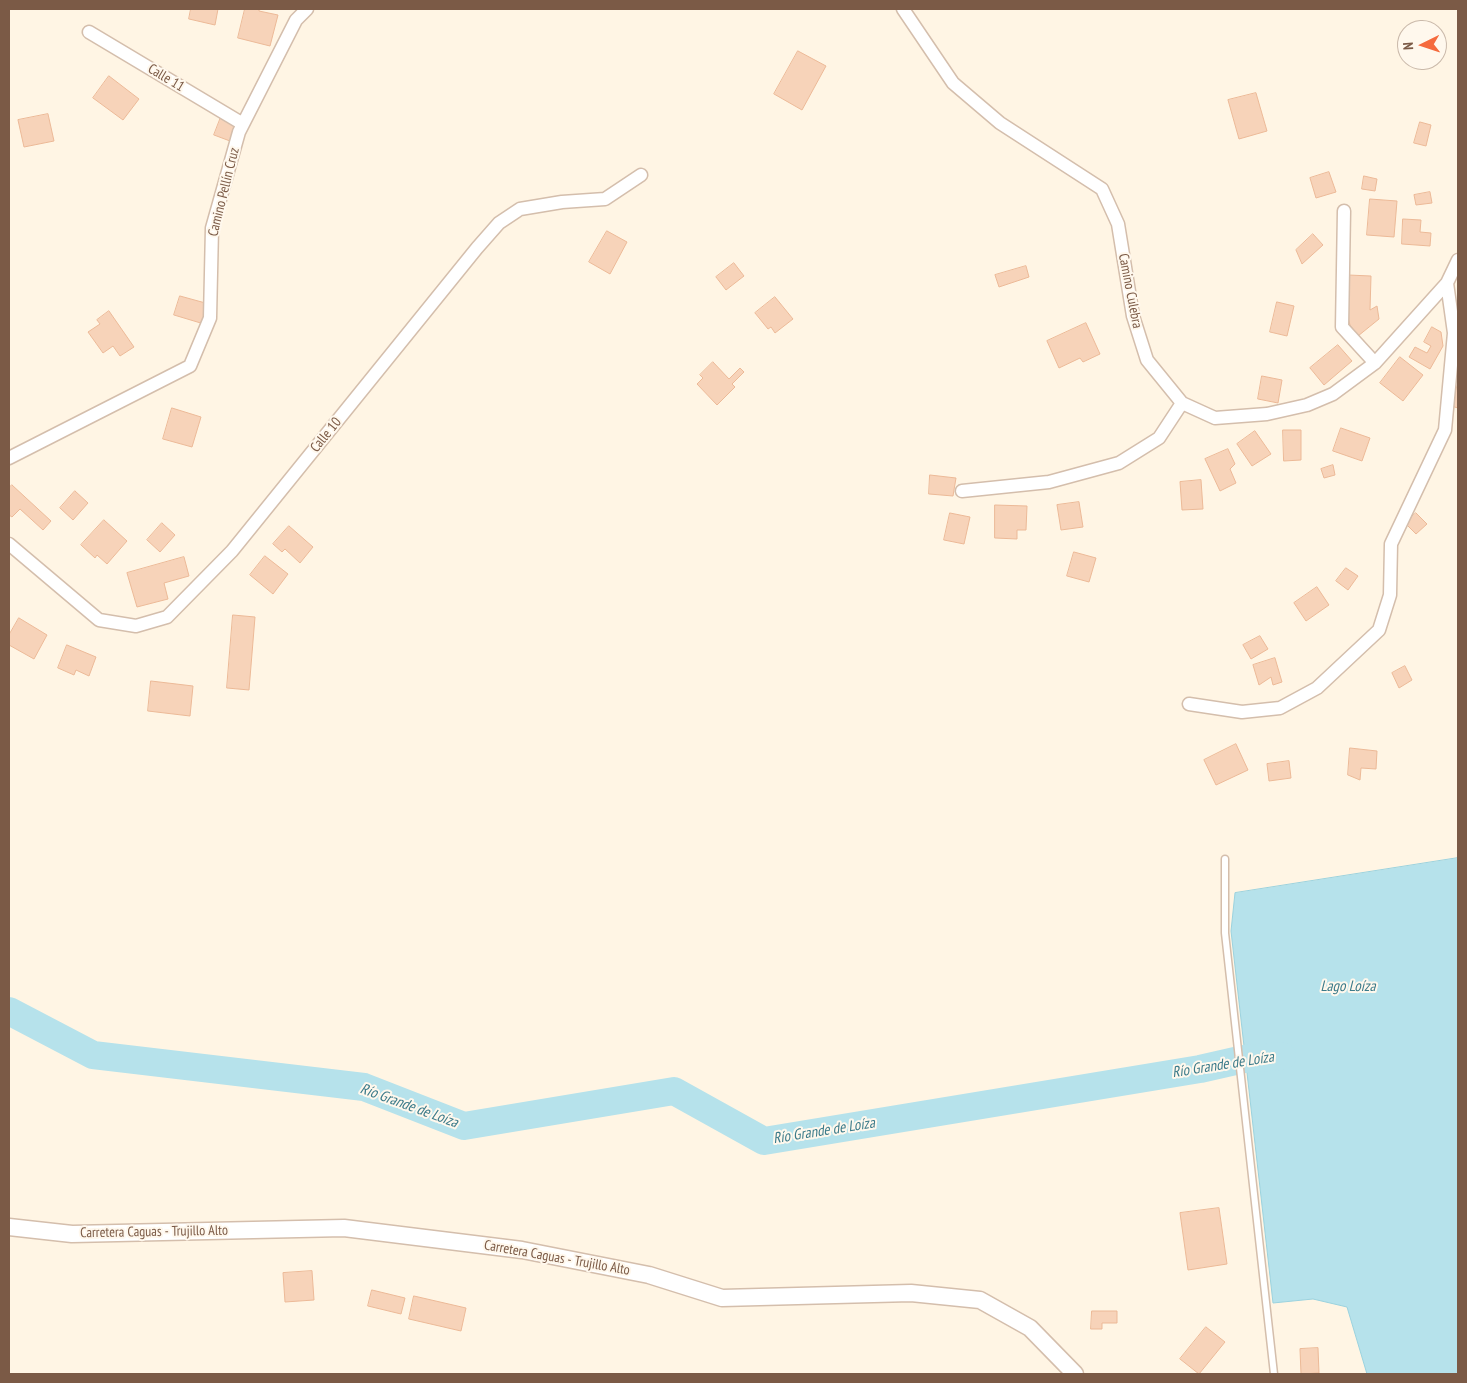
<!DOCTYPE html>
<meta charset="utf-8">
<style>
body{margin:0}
#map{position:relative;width:1467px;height:1383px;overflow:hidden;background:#fff5e4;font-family:"PT Sans Narrow",sans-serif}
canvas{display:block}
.frame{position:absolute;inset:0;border:10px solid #7b5a46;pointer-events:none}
.north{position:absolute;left:1397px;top:20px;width:50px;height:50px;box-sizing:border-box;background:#fff8ed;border:1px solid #cab9aa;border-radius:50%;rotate:266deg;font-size:14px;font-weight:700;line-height:20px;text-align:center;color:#7b5a46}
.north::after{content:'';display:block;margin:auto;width:18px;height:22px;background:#f56a3d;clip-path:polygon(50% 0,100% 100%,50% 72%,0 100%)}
</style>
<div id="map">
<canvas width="1467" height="1383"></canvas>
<div class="frame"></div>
<div class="north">N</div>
</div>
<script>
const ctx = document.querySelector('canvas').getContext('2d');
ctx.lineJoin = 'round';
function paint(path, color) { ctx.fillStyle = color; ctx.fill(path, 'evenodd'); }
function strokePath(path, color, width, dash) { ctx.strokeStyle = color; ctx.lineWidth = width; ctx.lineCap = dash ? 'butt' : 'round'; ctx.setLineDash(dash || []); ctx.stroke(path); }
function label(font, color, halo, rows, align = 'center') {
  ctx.font = font + ' "PT Sans Narrow",sans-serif'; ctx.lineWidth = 4; ctx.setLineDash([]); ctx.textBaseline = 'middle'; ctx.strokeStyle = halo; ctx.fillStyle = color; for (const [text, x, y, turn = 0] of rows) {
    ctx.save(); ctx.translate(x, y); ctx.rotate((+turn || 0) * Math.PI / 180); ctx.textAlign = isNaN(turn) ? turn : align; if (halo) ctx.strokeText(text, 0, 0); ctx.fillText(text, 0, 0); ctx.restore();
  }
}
const water = new Path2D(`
 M1458,858V1374H1367L1347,1307L1313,1299L1273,1303L1231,931L1235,893Z`);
paint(water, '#b6e2eb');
strokePath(water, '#9bd2de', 1);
strokePath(new Path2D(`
 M9,1011L93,1055L364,1087L464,1126L674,1091L764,1141L1200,1069L1244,1059L1282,1056`), '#b6e2eb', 28);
const building = new Path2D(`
 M191,9H218L215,25L189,19Z
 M245,9H259V11L278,15L270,46L238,38Z
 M798,51L826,66L802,110L774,94Z
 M109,76L139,99L123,120L93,98Z
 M1256,93L1267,131L1239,139L1228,100Z
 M48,114L54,141L24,147L18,120Z
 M221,117L238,123L230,141L214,135Z
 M1420,122L1431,125L1426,146L1414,143Z
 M1329,172L1336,192L1316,198L1310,178Z
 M1364,176L1377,179L1375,191L1362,189Z
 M1430,192L1432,203L1416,205L1414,195Z
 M1370,199L1397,201L1394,237L1367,235Z
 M1403,219L1421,220L1420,232L1431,233L1430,246L1402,244Z
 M607,231L627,242L610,274L589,262Z
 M1313,234L1323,245L1302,264L1296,250Z
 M734,263L744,276L726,290L716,277Z
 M1026,266L1029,277L999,287L995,275Z
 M1348,275L1371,276L1370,310L1377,306L1379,319L1358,336L1350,325L1347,314Z
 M180,296L209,304L204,324L174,315Z
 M775,297L793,319L775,333L771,327L768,329L755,313Z
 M1277,302L1294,306L1287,336L1270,332Z
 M109,311L134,347L120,356L113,346L103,353L88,332L100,324L97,320Z
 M1086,323L1100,354L1083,362L1080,358L1059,368L1047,341Z
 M1432,327L1441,332L1443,346L1430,369L1409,357L1415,347L1427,353L1431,346L1424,342Z
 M1338,345L1352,361L1324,385L1310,368Z
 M1400,357L1423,375L1403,401L1380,383Z
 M713,362L729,379L740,368L744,372L732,384L735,387L717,405L697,384L703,378L700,375Z
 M1262,376L1282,380L1278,403L1258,399Z
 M1458,383V408L1451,406Z
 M172,408L201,417L192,447L163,439Z
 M1341,428L1370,438L1362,461L1333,451Z
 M1283,430H1301V460L1284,461Z
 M1255,431L1271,454L1252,466L1237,444Z
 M1228,449L1235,464L1230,469L1236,483L1220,491L1205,459Z
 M1333,465L1335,475L1324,478L1321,469Z
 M930,475L956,478L953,496L929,494Z
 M1201,480L1203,509L1182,510L1180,482Z
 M12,485L51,521L43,530L20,509L12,517L9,515V488Z
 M75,491L88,503L73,520L60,508Z
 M1079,502L1083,527L1061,530L1057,505Z
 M995,505L1027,506L1026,530H1017V539L995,538Z
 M950,513L970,517L964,544L944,540Z
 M1416,513L1427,524L1416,534L1405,523Z
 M104,520L127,541L107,564L97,555L95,558L81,545Z
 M162,523L175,535L160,552L147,540Z
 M289,526L313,547L300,563L285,549L282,552L273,544Z
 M1074,552L1096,558L1089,582L1067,576Z
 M265,556L288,574L273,594L250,575Z
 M184,557L189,576L164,583L168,599L137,607L127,573Z
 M1346,568L1358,576L1348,590L1336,581Z
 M1317,587L1329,605L1306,621L1294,603Z
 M233,615L255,617L249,690L227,688Z
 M19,618L47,635L34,659L9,645V635Z
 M1260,636L1268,649L1251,659L1243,645Z
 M67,645L96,657L89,676L76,670L74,675L58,668Z
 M1275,658L1282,682L1273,685L1271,677L1259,685L1253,665Z
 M1405,666L1412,680L1399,688L1392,673Z
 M151,681L193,686L190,716L148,711Z
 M1236,744L1248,770L1216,785L1204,760Z
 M1350,748L1377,751L1376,769L1361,768L1360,780L1348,775Z
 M1289,761L1291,778L1269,781L1267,764Z
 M1219,1208L1227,1264L1188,1270L1180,1213Z
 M312,1271L314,1300L285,1302L283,1273Z
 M372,1290L405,1298L401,1314L368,1306Z
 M414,1296L466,1308L461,1331L409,1319Z
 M1092,1311H1117V1323H1102V1329H1091Z
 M1206,1327L1225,1342L1199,1374L1180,1359Z
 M1318,1348L1319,1373L1301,1374L1300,1349Z`);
paint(building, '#f7d3b9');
strokePath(building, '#ecb997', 1);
const service = new Path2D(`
 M1225,859V933L1274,1374`);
const minor = new Path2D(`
 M903,9L953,83L1000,123L1102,189L1118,224L1133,316L1147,360L1182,403L1215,418L1267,414L1307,405L1333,394L1375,363L1447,283L1458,260
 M89,32L243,124
 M1344,211L1342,327L1375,363
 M9,458L190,366L210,318L212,228L239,132L296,20L307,9
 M962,491L1049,482L1119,463L1159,438L1182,403
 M9,544L99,620L136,626L167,617L232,551L477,248L499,223L520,209L562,202L605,199L641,175
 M1189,704L1242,712L1280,708L1317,688L1379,630L1390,595L1391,544L1445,430L1454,333L1447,283`);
const tertiary = new Path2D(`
 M9,1227L72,1234L344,1228L522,1250L649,1275L722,1298L911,1293L980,1300L1030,1328L1075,1374`);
strokePath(service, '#d4beac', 9);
strokePath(minor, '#d4beac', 15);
strokePath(tertiary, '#d4beac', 19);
strokePath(service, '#fff', 6);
strokePath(minor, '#fff', 12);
strokePath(tertiary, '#fff', 16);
label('14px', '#7b5a46', '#fff8ed', [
 ["Calle 11",166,78,31],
 ["Camino Pellín Cruz",224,192,-76],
 ["Camino Culebra",1130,291,79],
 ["Calle 10",326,435,-51],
 ["Carretera Caguas - Trujillo Alto",154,1232,-1],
 ["Carretera Caguas - Trujillo Alto",557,1258,10]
]);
label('italic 15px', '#3b7a89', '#fff8ed', [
 ["Lago Loíza",1348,987],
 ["Río Grande de Loíza",1223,1065,-9],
 ["Río Grande de Loíza",409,1106,20],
 ["Río Grande de Loíza",824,1131,-9]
]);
</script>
